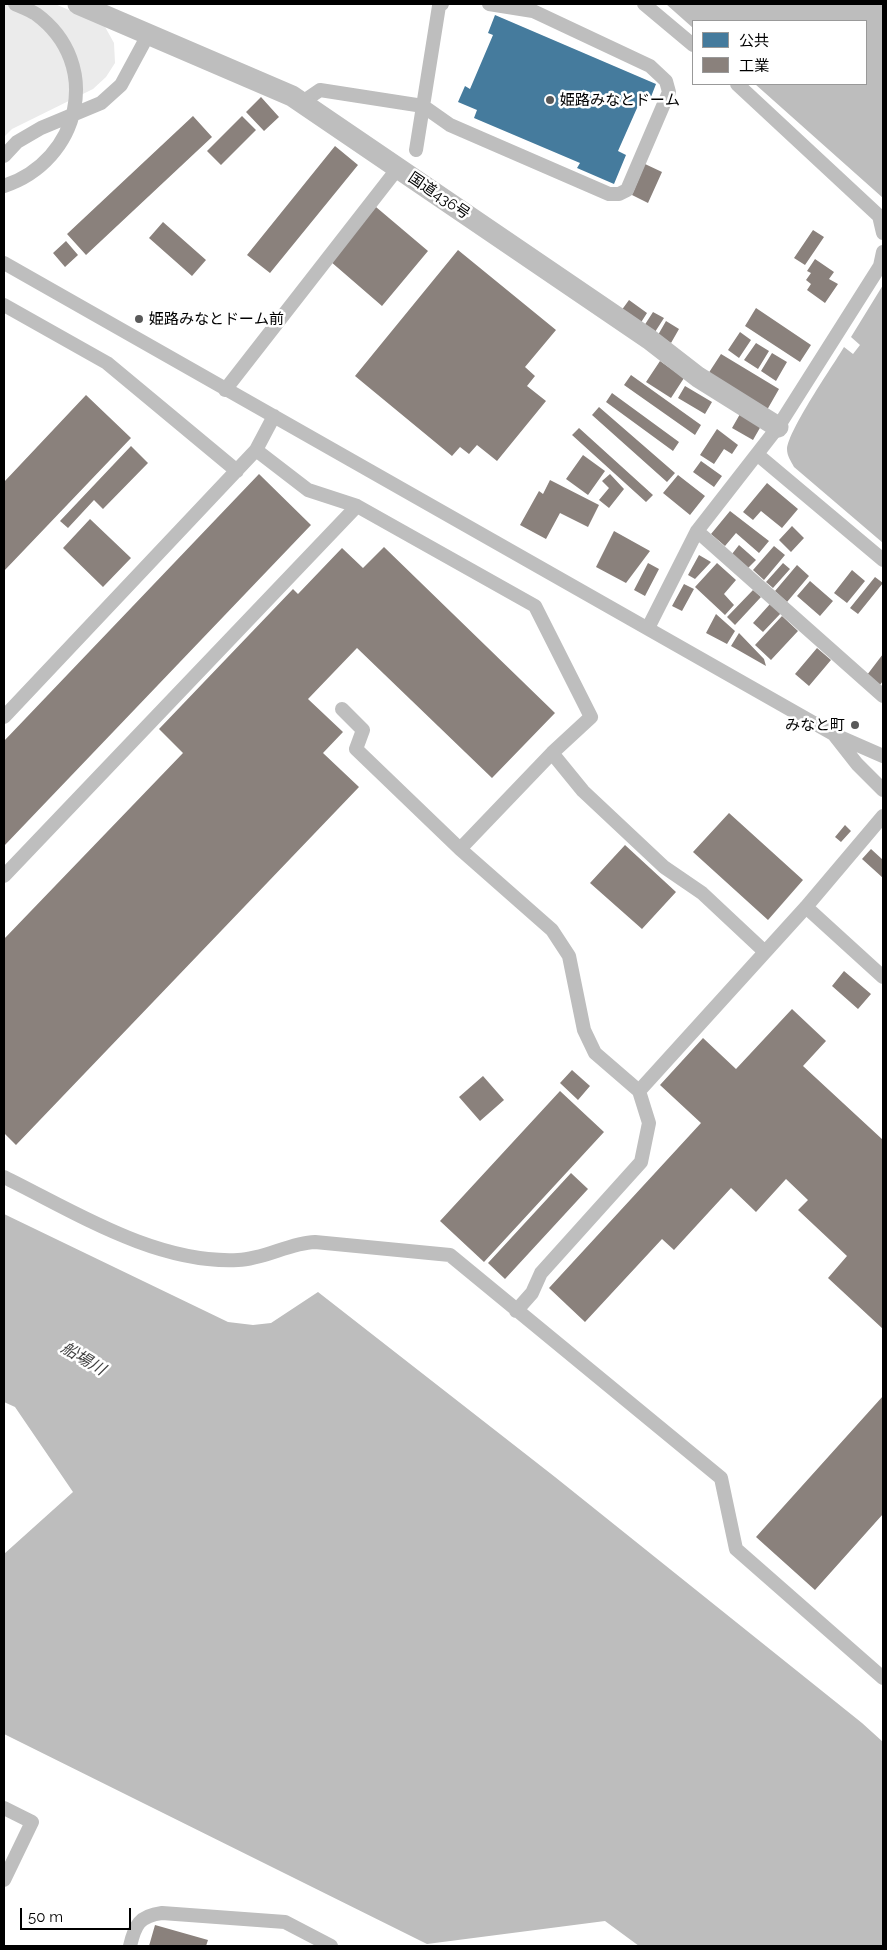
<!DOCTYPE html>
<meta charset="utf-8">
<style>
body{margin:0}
#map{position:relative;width:887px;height:1950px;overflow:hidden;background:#fff;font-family:Raleway,"Noto Sans JP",sans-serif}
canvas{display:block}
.frame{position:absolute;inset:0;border:5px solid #000;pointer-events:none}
.legend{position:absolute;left:692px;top:20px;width:175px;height:65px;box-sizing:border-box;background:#fff;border:1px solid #999;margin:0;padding:6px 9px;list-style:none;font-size:15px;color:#000}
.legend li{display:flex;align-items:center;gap:10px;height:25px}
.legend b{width:25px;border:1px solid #999}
.scale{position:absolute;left:20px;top:1908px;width:111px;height:22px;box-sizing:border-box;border:2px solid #000;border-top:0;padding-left:6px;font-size:15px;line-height:18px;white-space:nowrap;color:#000;-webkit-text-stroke:4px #fff;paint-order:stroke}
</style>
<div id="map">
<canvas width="887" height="1950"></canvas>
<div class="frame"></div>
<ul class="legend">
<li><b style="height:14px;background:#457b9d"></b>公共</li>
<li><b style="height:14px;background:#8a817c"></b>工業</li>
</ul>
<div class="scale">50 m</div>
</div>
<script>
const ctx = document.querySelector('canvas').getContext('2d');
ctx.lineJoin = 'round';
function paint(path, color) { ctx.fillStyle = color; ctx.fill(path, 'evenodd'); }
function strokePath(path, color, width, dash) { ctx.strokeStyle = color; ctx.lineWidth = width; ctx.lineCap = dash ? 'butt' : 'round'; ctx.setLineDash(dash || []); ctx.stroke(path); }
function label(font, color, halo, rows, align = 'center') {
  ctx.font = font + ' Raleway,"Noto Sans JP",sans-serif'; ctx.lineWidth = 5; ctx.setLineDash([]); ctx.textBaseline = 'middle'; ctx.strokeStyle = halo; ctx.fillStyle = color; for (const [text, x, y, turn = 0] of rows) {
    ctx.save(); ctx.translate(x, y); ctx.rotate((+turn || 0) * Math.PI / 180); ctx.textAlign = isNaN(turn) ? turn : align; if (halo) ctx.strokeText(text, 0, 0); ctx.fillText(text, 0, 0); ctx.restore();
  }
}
paint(new Path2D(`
 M4,4H55L104,25L114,43L115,63L106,77L93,89L12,129L4,137Z`), '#ebebeb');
paint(new Path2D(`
 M666,4H883V198L755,84H866V21H693V28Z
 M883,285V543L794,467C791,461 787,456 787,449C789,429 832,367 844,347L853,354L860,345L851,337Z
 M4,1214L228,1322L253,1325L271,1323L318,1292L555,1477L862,1723L883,1742V1946H639L605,1921L427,1944L4,1734V1554L73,1492L15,1407L4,1402Z`), '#bdbdbd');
paint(new Path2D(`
 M495,15L656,84L649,102L641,99L618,151L626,155L614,184L577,168L580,163L474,118L477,110L458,102L465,86L470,89L493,35L488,33Z`), '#457b9d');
paint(new Path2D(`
 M261,97L279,117L264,131L246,112Z
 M193,116L212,137L86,255L67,234Z
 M242,116L256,130L221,165L207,151Z
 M335,146L358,165L270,273L247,255Z
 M645,164L662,172L648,203L632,195Z
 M376,207L428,251L382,306L330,261Z
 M163,222L206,260L192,276L149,238Z
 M813,230L824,237L805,265L794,258Z
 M66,241L78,255L65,267L53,253Z
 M458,250L556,330L525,367L535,376L527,386L546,401L497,461L477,445L469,454L460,447L452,456L355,376Z
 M815,259L834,272L829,279L838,284L825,303L807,290L811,284L806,280L811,273L807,271Z
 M629,300L647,313L640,324L621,311Z
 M756,308L811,345L800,362L745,326Z
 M653,312L664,318L655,332L644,326Z
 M666,321L679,329L671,343L658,335Z
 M740,332L751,340L739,358L728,350Z
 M756,343L769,351L758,369L744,360Z
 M772,353L787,362L776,381L761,371Z
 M721,354L779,389L767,410L708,374Z
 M660,361L684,378L671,398L646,382Z
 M631,375L701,425L695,435L624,385Z
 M685,386L712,402L705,414L678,398Z
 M612,393L679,442L673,451L606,402Z
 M86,395L131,438L4,571V482Z
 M599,407L675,473L667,482L592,415Z
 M740,414L761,426L753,440L732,428Z
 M579,428L653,495L646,502L572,435Z
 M717,429L738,445L732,454L724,449L714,464L700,455Z
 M131,446L148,463L103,509L94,500L68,528L60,521Z
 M583,455L605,471L588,495L566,479Z
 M701,461L722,476L714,487L693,472Z
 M259,474L311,525L4,846V741Z
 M610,474L624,489L609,508L599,500L609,488L602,481Z
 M678,475L705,496L690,515L663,493Z
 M550,480L599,505L588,527L560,513L546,539L520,525L539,491L543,494Z
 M767,483L798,509L782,528L761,511L753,520L743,512Z
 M730,511L769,541L759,553L736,533L725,546L711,534Z
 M90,519L131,558L103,587L63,548Z
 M792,526L804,538L791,552L779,540Z
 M614,531L650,551L626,583L596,567Z
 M739,545L756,560L748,568L732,554Z
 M774,546L785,555L764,580L753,570Z
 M384,547L555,713L492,778L357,648L308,699L343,732L323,753L359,787L16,1145L4,1133V939L183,753L159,729L293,589L298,594L342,548L363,568Z
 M699,555L711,562L695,579L688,575Z
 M648,563L659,569L645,596L634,590Z
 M717,563L736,580L724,594L734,605L725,615L695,587Z
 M783,563L790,569L773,588L766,582Z
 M797,565L809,576L787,602L775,591Z
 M852,570L865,581L847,603L834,593Z
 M875,577L883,583L858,614L850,608Z
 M810,581L833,601L820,616L797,596Z
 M684,584L694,589L682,611L672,606Z
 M753,590L761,597L735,625L727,617Z
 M770,604L781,613L763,632L753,623Z
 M716,614L735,631L727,644L706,633Z
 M782,616L798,631L771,660L755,645Z
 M739,633L764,659L766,666L731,646Z
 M817,648L831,660L809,686L795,674Z
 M883,654V681L879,686L867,675Z
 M729,813L803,880L768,920L693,852Z
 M845,825L851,831L841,842L835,837Z
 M625,845L676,892L642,929L590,883Z
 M871,849L883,860V878L862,859Z
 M844,971L871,994L858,1009L832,986Z
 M792,1009L826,1041L803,1066L883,1140V1329L828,1278L847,1256L798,1210L808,1200L786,1179L756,1212L731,1188L674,1250L662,1239L585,1322L549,1288L701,1123L660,1085L703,1038L736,1069Z
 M572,1070L590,1086L578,1100L560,1083Z
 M483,1076L504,1100L480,1121L459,1097Z
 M560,1091L604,1132L484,1262L440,1221Z
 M571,1173L588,1189L505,1279L488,1263Z
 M883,1396V1514L815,1590L756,1537Z
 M155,1925L208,1940L206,1946H149Z`), '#8a817c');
strokePath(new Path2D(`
 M644,4L693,45
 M737,84L879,216L883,233
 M301,103L320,90L423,106L450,125L609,194H619L627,190L669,92L666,81L650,66L533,11L489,4
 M416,150L439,6L442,4
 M4,156L17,142L41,128L101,103L121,85L148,35
 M4,186C80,161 104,64 36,14C30,10 22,7 15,4
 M4,263L835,735L883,756
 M4,305L107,363L237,471
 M225,390L398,168
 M256,450L308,490L357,506L535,606L591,717L552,753L460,849
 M758,455L883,560
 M697,531L883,696
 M648,628L697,531L778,427L880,266L883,252
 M342,709L363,730L356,749L460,849L552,930L569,956L584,1030L595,1053L639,1091L649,1123L641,1162L541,1273L532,1293L516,1311
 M4,717L256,450L274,416
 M835,736L857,764L883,790
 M552,753L583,791L664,867L702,893L765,952
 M4,876L357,506
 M806,907L883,977
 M639,1091L806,907L883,816
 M4,1177C75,1212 156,1264 238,1260C265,1259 289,1243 315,1242L450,1255L721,1478L736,1549L883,1678
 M4,1808L32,1822L4,1880
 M130,1946C135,1925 139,1916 162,1913L285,1922L331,1946`), '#bebebe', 14);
strokePath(new Path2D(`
 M78,4L292,96L649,339L698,377L778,427`), '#bebebe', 21);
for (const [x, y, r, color] of [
 [550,100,5,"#595959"],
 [139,319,5,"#595959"],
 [855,725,5,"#595959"]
]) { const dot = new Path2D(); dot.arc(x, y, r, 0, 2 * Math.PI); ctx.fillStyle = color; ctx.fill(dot); strokePath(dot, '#fff', 2); }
label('15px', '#000', '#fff', [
 ["姫路みなとドーム",560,100],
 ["姫路みなとドーム前",149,319],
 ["みなと町",845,725,"right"]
], 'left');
label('15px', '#000', '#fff', [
 ["国道436号",439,196,34]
]);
label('italic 16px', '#424242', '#fff', [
 ["船場川",83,1359,31]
]);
</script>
